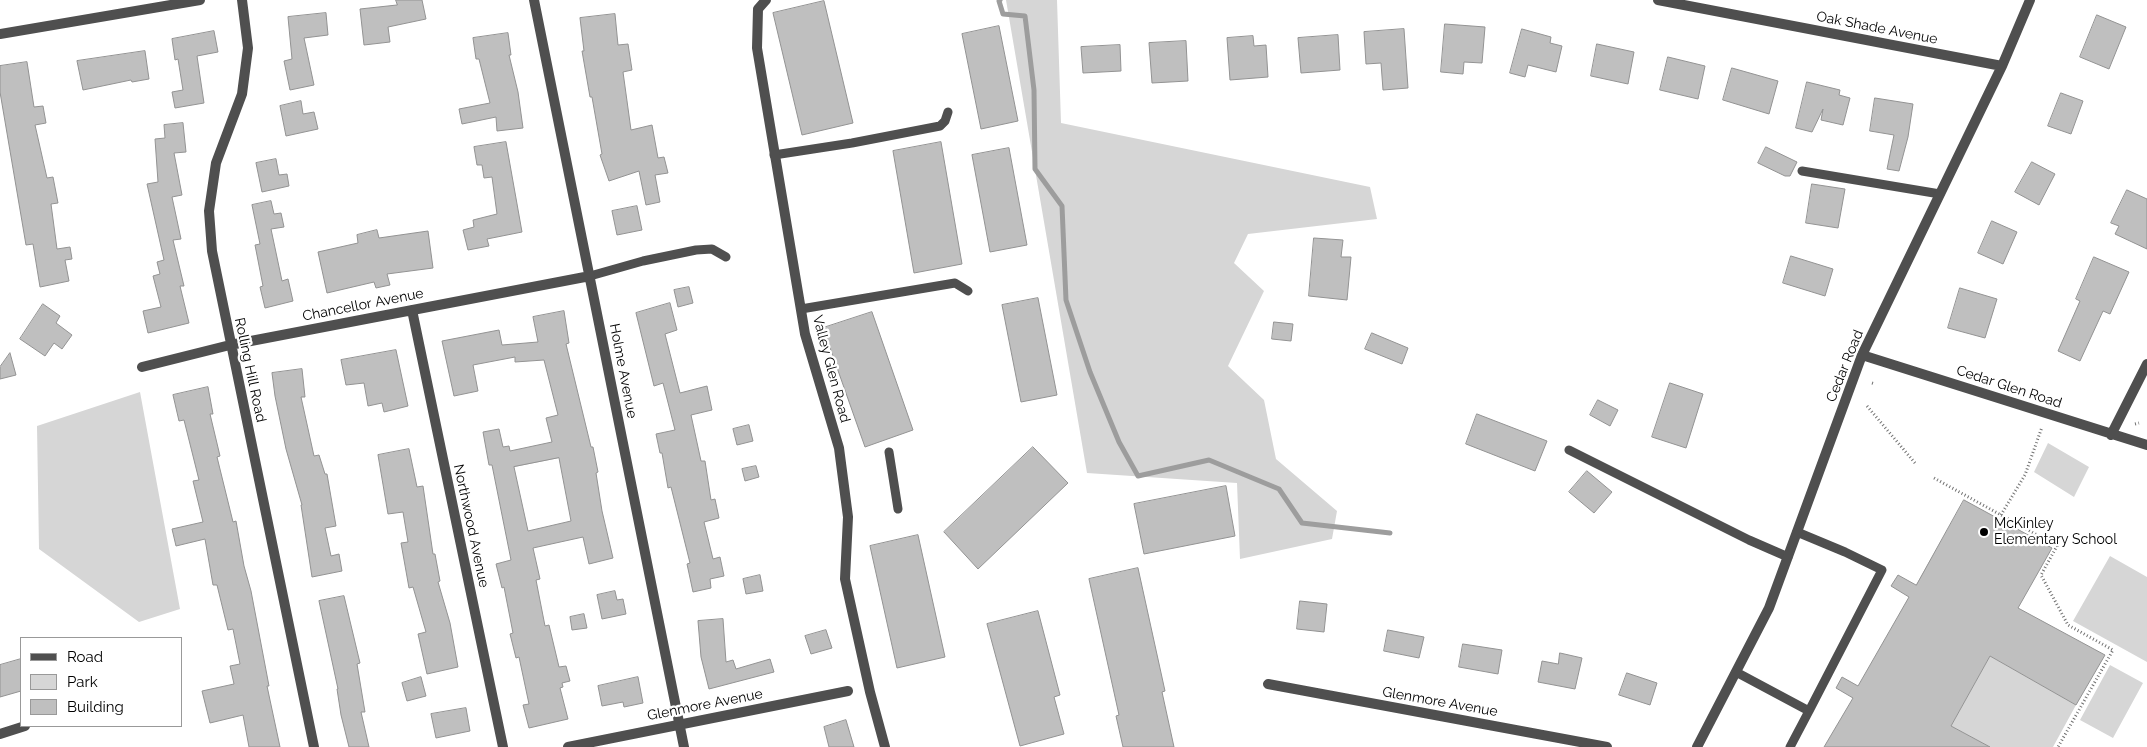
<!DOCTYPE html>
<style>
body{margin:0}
#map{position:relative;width:2147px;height:747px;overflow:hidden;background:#fff;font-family:Raleway,sans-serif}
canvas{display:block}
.legend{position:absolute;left:20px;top:637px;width:162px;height:90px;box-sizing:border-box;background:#fff;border:1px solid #999;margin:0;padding:6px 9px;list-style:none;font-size:15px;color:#000}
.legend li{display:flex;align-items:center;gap:10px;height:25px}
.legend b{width:25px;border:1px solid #999}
</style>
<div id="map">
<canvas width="2147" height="747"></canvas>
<ul class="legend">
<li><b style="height:6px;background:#4f4f4f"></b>Road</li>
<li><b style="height:14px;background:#d6d6d6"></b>Park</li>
<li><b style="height:14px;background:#bfbfbf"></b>Building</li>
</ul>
</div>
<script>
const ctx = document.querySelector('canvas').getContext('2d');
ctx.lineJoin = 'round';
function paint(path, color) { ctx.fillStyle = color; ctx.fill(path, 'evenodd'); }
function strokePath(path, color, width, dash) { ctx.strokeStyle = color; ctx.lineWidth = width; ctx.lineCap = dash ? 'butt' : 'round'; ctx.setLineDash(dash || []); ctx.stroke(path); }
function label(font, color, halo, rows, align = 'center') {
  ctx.font = font + ' Raleway,sans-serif'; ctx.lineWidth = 4.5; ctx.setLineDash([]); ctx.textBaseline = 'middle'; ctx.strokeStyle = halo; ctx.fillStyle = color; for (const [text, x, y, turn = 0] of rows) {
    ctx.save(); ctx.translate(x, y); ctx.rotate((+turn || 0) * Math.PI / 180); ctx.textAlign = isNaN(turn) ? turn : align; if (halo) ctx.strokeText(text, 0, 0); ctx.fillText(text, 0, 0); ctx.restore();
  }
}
paint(new Path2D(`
 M1006,0H1057L1061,123L1370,187L1377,219L1248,234L1234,263L1264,291L1228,366L1264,400L1276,459L1337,511L1332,539L1240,559L1237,483L1087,473Z
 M140,392L180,609L139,622L39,549L37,426Z
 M2048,443L2089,467L2074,497L2034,472Z
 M2110,556L2147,577V662L2073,621Z
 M1990,656L2076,705L2053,747H1990L1951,726Z
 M2110,665L2143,683L2113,738L2080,720Z`), '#d6d6d6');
strokePath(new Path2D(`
 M1000,0L999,1L1003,14L1025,16L1034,90L1035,169L1062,206L1066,300L1090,372L1119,442L1138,476L1209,460L1279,489L1302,523L1390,533`), '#9d9d9d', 5);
const building = new Path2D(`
 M396,0H422L426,19L388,27L390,42L364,45L360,9L397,5Z
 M824,1L853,123L802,135L773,13Z
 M326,13L328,35L304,38L314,85L290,90L284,61L292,59L288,17Z
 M615,14L618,45L628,44L632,70L623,72L631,130L652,125L658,158L664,157L668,173L655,175L660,202L646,205L639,171L609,181L600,155L602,154L592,97H590L582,51H584L580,18Z
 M2097,15L2126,27L2109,69L2080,57Z
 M1445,24L1485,27L1482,63L1464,62L1463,74L1441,72Z
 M999,26L1018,121L981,129L962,34Z
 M1404,29L1408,88L1383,90L1381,63L1366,64L1364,32Z
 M1522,29L1551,37L1550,43L1562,46L1556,72L1528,65L1525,77L1510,73Z
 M214,31L218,52L197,56L204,103L175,108L172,92L183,90L178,59L175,60L172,39Z
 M508,33L511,55H509L518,92L523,128L497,131L496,117L462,124L459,109L490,103L479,59H476L473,38Z
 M1338,35L1340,70L1301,73L1298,38Z
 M1253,36L1254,46L1266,45L1268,77L1230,80L1227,38Z
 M1186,41L1188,81L1152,83L1149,43Z
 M1597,44L1634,52L1628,84L1591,76Z
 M1120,45L1121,71L1083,73L1081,47Z
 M145,51L149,79L132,82L131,80L83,90L77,61Z
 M1668,57L1705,66L1698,99L1660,90Z
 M27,62L34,107L43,106L46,123L35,125L47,178L53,177L58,203L51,204L57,249L70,247L72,259L65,260L69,281L40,287L33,244L26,245L0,92V66Z
 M1732,68L1778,81L1769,114L1723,100Z
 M1807,82L1840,90L1839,95L1850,98L1843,125L1821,120L1823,109L1812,132L1796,128Z
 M2061,93L2083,101L2071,134L2048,126Z
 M1875,98L1913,104L1908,137L1899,171L1887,169L1894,135L1870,131Z
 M301,101L303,114L314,112L318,129L286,136L280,106Z
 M183,123L186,152L174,153L182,195L172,197L181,239L173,240L184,286H180L189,323L148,333L143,311L161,307L153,276L160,274L157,262L164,260L147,184L158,182L155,139L165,138L164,125Z
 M506,142L522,232L487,239L489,246L468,250L463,230L474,227L473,220L497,214L492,177L484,178L482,165H477L474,147Z
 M941,142L962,264L914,273L893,151Z
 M1766,147L1797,162L1790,176H1785L1758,163Z
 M1009,148L1027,245L990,252L972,155Z
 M276,159L279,175L287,174L289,186L262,192L256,163Z
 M2032,162L2055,174L2039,205L2015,192Z
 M1812,184L1845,189L1838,228L1806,223Z
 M2127,190L2147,199V249L2115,234L2119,226L2111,223Z
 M271,201L274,214L281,213L284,227L271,229L282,281L288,279L293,301L265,308L260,287L263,286L255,245L260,244L252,205Z
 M637,206L642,230L617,235L612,211Z
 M1992,221L2017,232L2003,264L1978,253Z
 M377,230L379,238L428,231L433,268L387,274L390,285L376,288L374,282L327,293L318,252L358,243L357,235Z
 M1314,238L1343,240L1341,257H1351L1347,300L1309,296Z
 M1791,256L1833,269L1825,296L1783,283Z
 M2094,257L2129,272L2110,314L2103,311L2080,361L2058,351L2080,301L2076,299Z
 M689,287L693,303L678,307L674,290Z
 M1960,288L1997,299L1985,338L1948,328Z
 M1038,298L1057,395L1021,402L1002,305Z
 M670,303L677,330L665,334L680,393L707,386L712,410L691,415L701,461H705L711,500L715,499L719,518L704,522L713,559L720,557L724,576L710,579L711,588L693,592L687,564L690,563L671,487L668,488L662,453H660L656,434L675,430L663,383L654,386L636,313Z
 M43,304L60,316L56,323L72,335L62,349L54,343L45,356L20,339Z
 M564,311L569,343L566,344L591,447H593L598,472L596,473L602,511L613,558L589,564L583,537L533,548L540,579L536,580L545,626L549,625L559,667L566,666L570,681L562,683L563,687L560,688L568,719L529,728L523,705L529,704L519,657L516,658L510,634L513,633L504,587L502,588L496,564L511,560L492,465H489L483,432L499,429L503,447L509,446L510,451L552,442L546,418L558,415L544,360L515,362V357L473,365L478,391L454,396L442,341L499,330L502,345L538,342L533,317ZM559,458L571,521L528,531L514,467Z
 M872,312L913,430L865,447L823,328Z
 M1274,322L1293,324L1291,341L1272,339Z
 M1372,333L1408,348L1402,364L1365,349Z
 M396,350L408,406L384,412L382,403L368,406L364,383L346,385L341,360Z
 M10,353L16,375L0,379V367Z
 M302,369L305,397H301L314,456L319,455L325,474H327L336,526L325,528L331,556L339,554L342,571L312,577L301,505H302L286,449L275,396L272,373Z
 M1670,383L1703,394L1686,448L1652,437Z
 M208,387L213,414H210L220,456L217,457L233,522L236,521L244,566L251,591L269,686H267L280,747H249L243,715L210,723L202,691L234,684L230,666L240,664L233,629L228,630L217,585H213L205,539L176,546L172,529L203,522L193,481L199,480L184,420L179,421L173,395Z
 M1598,400L1618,410L1610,426L1590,415Z
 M1477,414L1547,441L1535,471L1466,444Z
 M749,425L753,441L737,445L733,429Z
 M1033,447L1068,483L978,569L944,532Z
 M409,449L417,487L423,486L433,554H435L440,581L438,582L450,623L458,667L427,674L418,634L426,632L413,587L409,588L401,543L408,542L403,512L388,514L378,455Z
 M756,466L759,477L745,481L742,469Z
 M1587,471L1612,492L1594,513L1569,492Z
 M1226,486L1235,536L1144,554L1134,504Z
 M1964,500L2052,548L2018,608L2105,655L2076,705L1990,656L1951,726L1990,747H1824L1853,698L1836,688L1842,677L1858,686L1909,597L1891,586L1898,575L1916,585Z
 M918,535L945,657L897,668L870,546Z
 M1138,568L1165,691L1162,692L1174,747H1123L1116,716L1119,715L1089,579Z
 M760,575L763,591L746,594L743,579Z
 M615,591L617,600L623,599L626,614L602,619L597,595Z
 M344,596L360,663L357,664L365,712H361L369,747H349L341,715L337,689H338L319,601Z
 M1300,601L1327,604L1324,632L1297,629Z
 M1038,611L1060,695L1054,697L1064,734L1020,746L987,624Z
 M584,614L587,628L572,630L570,617Z
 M723,619L726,662L733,660L736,669L770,659L774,672L709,689L701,657L698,621Z
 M826,630L832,648L811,654L805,636Z
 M1388,630L1424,637L1419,658L1384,651Z
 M1463,644L1502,650L1498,674L1459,667Z
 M1560,653L1582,658L1575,689L1538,682L1542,661L1558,664Z
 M21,659V691L0,697V665Z
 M1627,673L1657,683L1650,705L1619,695Z
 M421,677L426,696L407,701L402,683Z
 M638,677L643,703L624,707L623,702L602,706L598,686Z
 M466,708L470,731L436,738L431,714Z
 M846,720L854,747H829L824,727Z`);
paint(building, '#bfbfbf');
strokePath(building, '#939393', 1);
strokePath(new Path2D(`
 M1872,383L1875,384
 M1867,406L1915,463
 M2135,424L2139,423
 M1934,478L2057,546L2041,575L2068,625L2113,650L2058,747
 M2001,515L2025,475L2042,427`), '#717171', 3, [1, 2.5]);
strokePath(new Path2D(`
 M774,155L852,143L940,126L945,121L948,112
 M1802,171L1940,194
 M590,276L643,261L696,250L712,249L726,257
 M801,309L955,283L968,291
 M1569,450L1749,540L1788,557
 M889,452L898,509
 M1736,672L1809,711L1882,570L1845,552L1797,532
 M1790,747L1809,711`), '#4f4f4f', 9);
strokePath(new Path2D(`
 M242,0L248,48L242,94L216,163L209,211L212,251L314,747
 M534,0L684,747
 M766,0L758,9L757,48L805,334L839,448L848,517L845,579L870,692L885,747
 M1658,0L2002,66
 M0,34L200,0
 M412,310L503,747
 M1862,355L2147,445
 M142,367L230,345L590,276
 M2111,435L2147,364
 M1268,684L1607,747
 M0,734L25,726
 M568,747L848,691
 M1697,747L1769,608L1862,355L2002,66L2030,0`), '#4f4f4f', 10);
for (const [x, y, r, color] of [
 [1984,532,5,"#000"]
]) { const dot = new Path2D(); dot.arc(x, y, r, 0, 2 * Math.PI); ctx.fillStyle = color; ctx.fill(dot); strokePath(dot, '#fff', 2); }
label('14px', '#000', '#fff', [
 ["Oak Shade Avenue",1877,28,11],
 ["Chancellor Avenue",363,305,-11],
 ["Cedar Road",1845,366,-68],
 ["Valley Glen Road",831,369,75],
 ["Rolling Hill Road",250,370,78],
 ["Holme Avenue",623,371,79],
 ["Cedar Glen Road",2009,387,18],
 ["Northwood Avenue",471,526,78],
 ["Glenmore Avenue",1440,702,10],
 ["Glenmore Avenue",705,705,-11]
]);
label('14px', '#000', '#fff', [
 ["McKinley",1994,524],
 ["Elementary School",1994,540]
], 'left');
</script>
